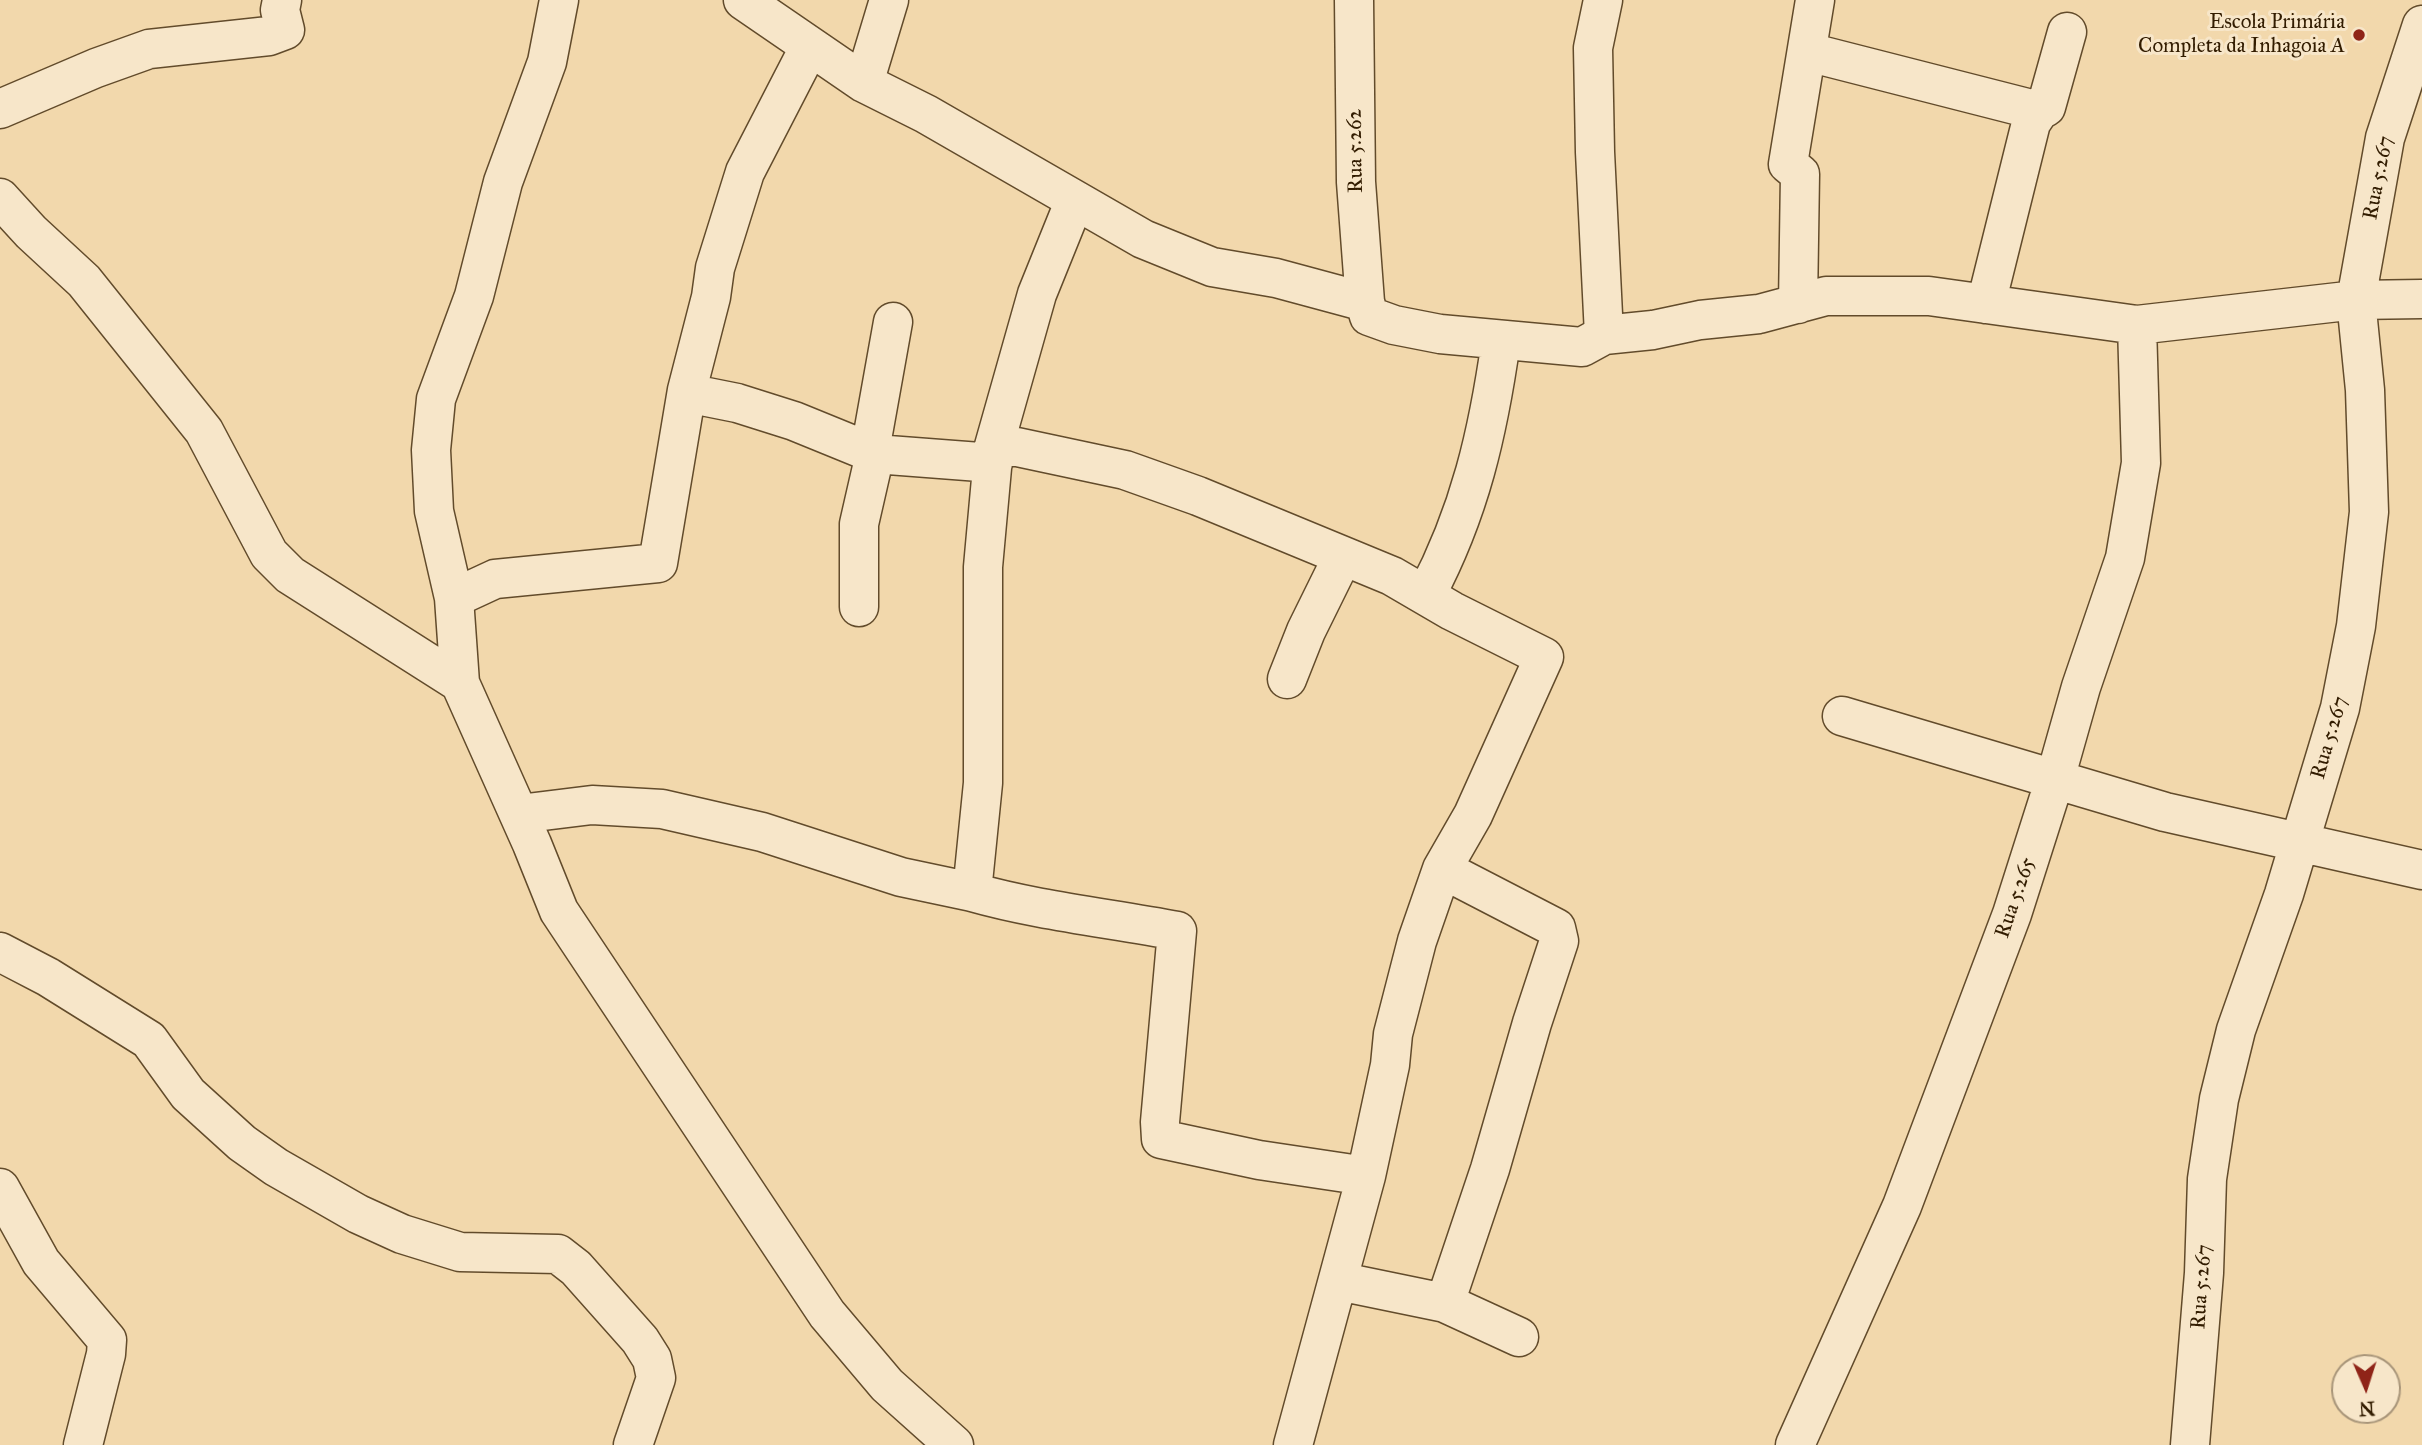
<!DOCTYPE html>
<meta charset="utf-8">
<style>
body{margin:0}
#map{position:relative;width:2422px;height:1445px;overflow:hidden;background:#f2d8ac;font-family:"IM FELL Great Primer",serif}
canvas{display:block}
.north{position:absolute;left:2331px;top:1354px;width:70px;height:70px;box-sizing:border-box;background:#f7e6c9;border:2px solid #a89579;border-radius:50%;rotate:177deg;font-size:19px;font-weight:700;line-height:28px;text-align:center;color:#321c00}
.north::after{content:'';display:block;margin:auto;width:24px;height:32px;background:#8f2418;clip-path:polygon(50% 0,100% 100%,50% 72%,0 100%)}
</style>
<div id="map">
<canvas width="2422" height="1445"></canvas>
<div class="north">N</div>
</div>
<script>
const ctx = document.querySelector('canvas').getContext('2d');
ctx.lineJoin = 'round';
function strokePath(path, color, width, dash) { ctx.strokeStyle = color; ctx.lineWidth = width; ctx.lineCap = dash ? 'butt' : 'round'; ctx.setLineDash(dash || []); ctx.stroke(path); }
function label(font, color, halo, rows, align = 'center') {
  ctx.font = font + ' "IM FELL Great Primer",serif'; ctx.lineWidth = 6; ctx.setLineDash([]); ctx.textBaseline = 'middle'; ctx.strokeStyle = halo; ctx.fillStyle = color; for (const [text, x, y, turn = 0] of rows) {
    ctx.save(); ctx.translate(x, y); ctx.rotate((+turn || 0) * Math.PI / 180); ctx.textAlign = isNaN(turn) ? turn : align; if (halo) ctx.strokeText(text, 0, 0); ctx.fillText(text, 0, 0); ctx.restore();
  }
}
const minor = new Path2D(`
 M559,0L547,62L503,182L474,296L436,399L431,450L434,511L454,598L460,683L532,844L559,911L827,1314L887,1385L954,1445
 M743,0L864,83L926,114L1143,239L1212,267L1276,278L1365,302L1369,316L1394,325L1440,334L1582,347L1604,335L1653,330L1700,320L1759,314L1826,296H1929L2137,325L2356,300L2422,299
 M1354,0L1356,182L1365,302
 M1603,0L1593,48L1595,152L1604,335
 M1808,52L2039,111L2031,123L1986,304
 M864,83L889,0
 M0,109L96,68L149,49L269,36L285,30L280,10L282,0
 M2039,111L2046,107L2067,32
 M0,198L31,232L84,281L204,431L269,554L290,575L460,683
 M1798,304L1800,174L1788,164L1815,0
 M687,393L737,403L794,421L875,454L993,463
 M994,446L1017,447L1125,470L1198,496L1392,576L1452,611L1544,657L1473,815L1442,869L1417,941L1393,1034L1390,1065L1366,1176L1293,1445
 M1426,595C1470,512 1488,433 1501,341
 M454,598L495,579L658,563L687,390L711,297L715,268L745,172L810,46
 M859,607V524L875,454L871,445L893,322
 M1287,679L1306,631L1343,556
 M1842,716L2165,812L2422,870
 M519,814L592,805L662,809L762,832L901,877L972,892L983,783V567L994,446L1037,294L1075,200
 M1442,869L1556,928L1559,941L1532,1023L1490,1169L1445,1303
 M972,892C1039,911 1109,918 1177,931L1160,1122L1161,1139L1259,1160L1366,1176
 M0,952L48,977L149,1040L188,1094L242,1143L276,1167L358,1214L402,1234L460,1252L558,1254L576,1268L640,1340L652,1359L656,1378L633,1445
 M0,1188L41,1262L107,1340L106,1354L83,1445
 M1338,1281L1445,1303L1519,1337
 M1795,1445L1902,1206L2012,914L2055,779L2081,687L2125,558L2141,463L2137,325
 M2190,1445L2204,1273L2207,1179L2219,1099L2236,1030L2284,894L2340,708L2356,626L2369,512L2365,390L2356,300L2385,138L2422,25`);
strokePath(minor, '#624b2b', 41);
strokePath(minor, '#f7e6c9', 38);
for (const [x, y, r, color] of [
 [2359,35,7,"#8f2418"]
]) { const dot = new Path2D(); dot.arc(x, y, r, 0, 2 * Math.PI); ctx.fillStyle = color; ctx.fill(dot); strokePath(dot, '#f7e6c9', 2.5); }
label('21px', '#321c00', '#f7e6c9', [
 ["Escola Primária",2345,23],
 ["Completa da Inhagoia A",2345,47]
], 'right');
label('21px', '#321c00', '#f7e6c9', [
 ["Rua 5.262",1356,151,-91],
 ["Rua 5.267",2379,178,-79],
 ["Rua 5.267",2330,738,-74],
 ["Rua 5.265",2016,898,-71],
 ["Rua 5.267",2202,1287,-86]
]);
</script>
